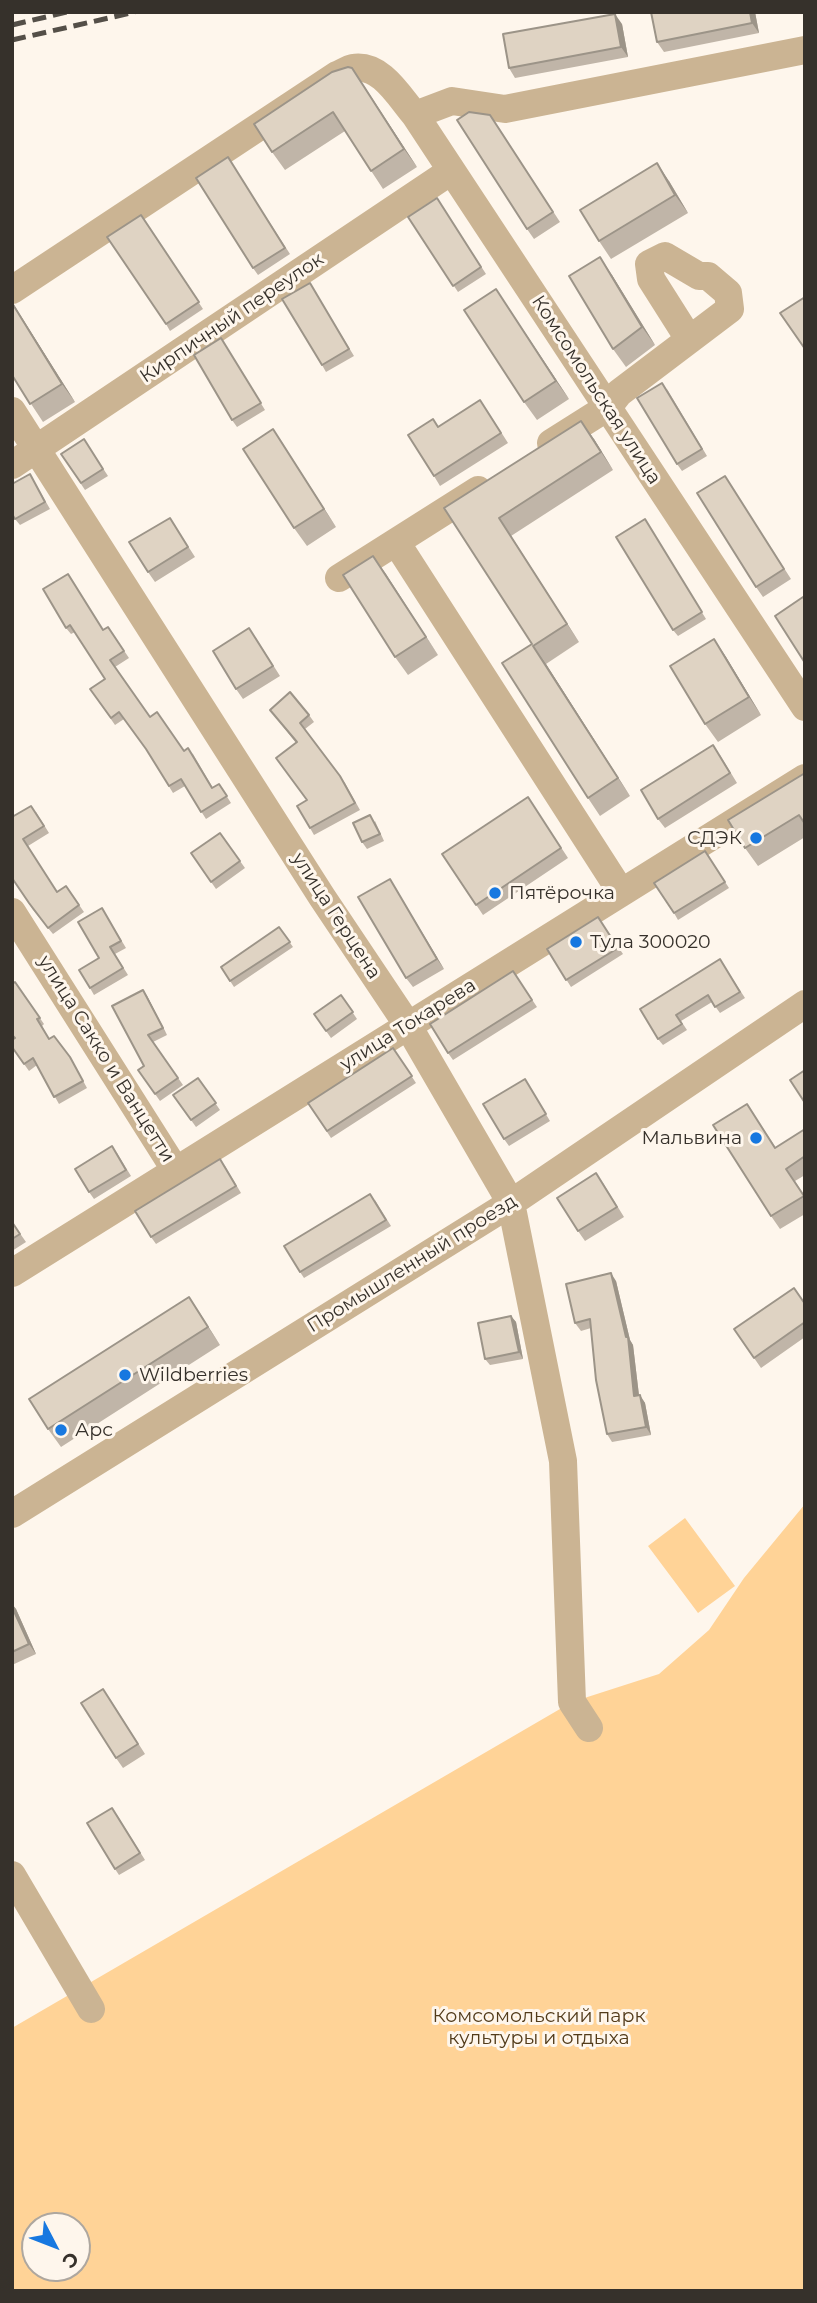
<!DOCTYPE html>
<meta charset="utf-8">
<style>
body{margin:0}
#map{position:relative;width:817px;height:2303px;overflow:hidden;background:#fef6ec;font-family:Montserrat,sans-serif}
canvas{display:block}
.frame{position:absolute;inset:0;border:14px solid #36312b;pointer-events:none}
.north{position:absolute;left:21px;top:2212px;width:70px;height:70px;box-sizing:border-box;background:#fef6ec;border:2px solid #aea79f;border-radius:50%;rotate:132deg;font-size:19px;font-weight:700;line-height:28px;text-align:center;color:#36312b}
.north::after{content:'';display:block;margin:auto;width:24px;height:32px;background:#1778e0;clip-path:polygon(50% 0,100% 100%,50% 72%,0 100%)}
</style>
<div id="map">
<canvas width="817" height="2303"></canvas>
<div class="frame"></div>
<div class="north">С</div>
</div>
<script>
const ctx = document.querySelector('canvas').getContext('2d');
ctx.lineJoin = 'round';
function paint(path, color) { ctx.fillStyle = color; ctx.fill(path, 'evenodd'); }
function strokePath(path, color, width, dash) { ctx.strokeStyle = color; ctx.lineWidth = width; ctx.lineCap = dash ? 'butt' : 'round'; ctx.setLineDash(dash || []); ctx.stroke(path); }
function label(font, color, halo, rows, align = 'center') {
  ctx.font = font + ' Montserrat,sans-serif'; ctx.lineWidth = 6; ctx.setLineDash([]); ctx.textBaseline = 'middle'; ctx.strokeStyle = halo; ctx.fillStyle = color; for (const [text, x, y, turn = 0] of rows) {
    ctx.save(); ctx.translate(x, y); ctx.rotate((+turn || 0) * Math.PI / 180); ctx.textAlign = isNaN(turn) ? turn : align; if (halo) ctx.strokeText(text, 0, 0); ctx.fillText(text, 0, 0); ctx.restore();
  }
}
paint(new Path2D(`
 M805,1504V2291H12V2028L572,1702L659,1674L709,1630L744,1578ZM35,2226H77V2268H35Z
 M685,1518L735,1586L698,1613L648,1546Z`), '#ffd397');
strokePath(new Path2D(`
 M415,115L452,101L505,109L805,50
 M12,290L337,75C342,73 348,69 353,68C381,63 400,98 415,115L805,707
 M12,411L322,897L407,1024L511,1203L563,1461L572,1702L589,1728
 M551,443L608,407L619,393L730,309L728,293L708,276H699L665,256L649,264L651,279L689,339
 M12,465L451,171
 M396,542L621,892
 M339,578L478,490
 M12,912L176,1171
 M12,1273L805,778
 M12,1514L511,1203L805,1004
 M12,1875L91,2009`), '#cbb493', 28);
strokePath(new Path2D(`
 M12,25L67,12
 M12,40L135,12`), '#544f48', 5, [14, 7]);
paint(new Path2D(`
 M755,12L759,33L664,52L657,42Z
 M622,24L628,57L515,78L509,68Z
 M364,86L417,167L383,189L345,131L285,170L272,152Z
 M497,125L560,222L534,239L527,229Z
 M232,164L290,254L258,275L253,268Z
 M669,181L688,213L611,259L599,241Z
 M437,198L486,274L458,292L408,217Z
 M141,215L203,309L170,331L166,324Z
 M612,275L655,345L626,367L613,349Z
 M310,283L354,356L326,372L322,365Z
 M12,302L75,402L43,422L12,375Z
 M508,307L569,399L537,420L524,402Z
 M221,338L265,410L237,427L232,420Z
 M667,389L707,456L682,471L677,464Z
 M487,410L508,443L440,486L434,476L439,427Z
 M273,429L336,527L307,546L294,528Z
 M84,439L108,476L85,490L61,454Z
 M594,439L613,470L511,536L579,642L546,664L630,796L600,816L588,798L532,644L444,508Z
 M30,474L50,509L20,525L15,519Z
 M725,476L791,579L763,597L756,587Z
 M170,518L195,557L155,582L148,572Z
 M649,526L706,619L678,636L673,630Z
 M373,556L438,655L408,675L395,657Z
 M43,589L103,630L108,627L129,658L115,667L150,717L184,750L193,754L213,788L219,784L231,803L206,819L185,786L173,793L147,750L124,719L115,725L90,689L105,679L75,632L71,634L66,628Z
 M256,638L280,676L243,699L236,689Z
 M714,639L726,657L761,715L718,742L705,724Z
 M270,710L309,715L314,722L305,729L345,783L360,810L314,835L310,828L307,800L296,743Z
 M720,755L737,783L665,828L658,819Z
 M805,773V837L758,866L745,848Z
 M528,797L568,858L483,915L442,854Z
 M36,812L49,833L28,846L57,892L66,886L84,912L53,934L33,910L12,878V817Z
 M375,821L384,841L367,849L362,842Z
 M220,833L245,868L216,889L191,853Z
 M705,851L729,888L678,920L674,913Z
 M390,879L444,969L413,987L406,978Z
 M102,908L126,948L115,954L128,975L94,995L90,988L99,958Z
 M598,917L623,954L571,987L547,949Z
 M279,927L293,947L234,987L221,967Z
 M720,959L745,998L720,1013L712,1002L681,1021L687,1030L663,1045L658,1039Z
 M513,971L537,1007L453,1060L448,1053Z
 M15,982L44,1024L42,1026L49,1039L74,1064L87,1088L59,1104L37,1065L29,1071L12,1047L15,1038Z
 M143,990L147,996L167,1035L153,1042L183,1085L160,1101L138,1070L144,1066Z
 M341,995L357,1019L331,1038L314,1014Z
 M393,1048L416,1083L331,1138L308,1103Z
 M198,1078L220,1110L196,1127L173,1095Z
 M529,1086L550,1121L509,1146L504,1139Z
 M747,1104L776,1148L805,1129V1175L795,1181L805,1197V1214L780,1229L771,1216Z
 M117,1153L131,1176L94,1199L89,1192Z
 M225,1166L241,1193L156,1244L151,1237Z
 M603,1183L624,1217L585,1241L578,1231Z
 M375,1200L391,1226L304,1278L300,1272Z
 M12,1222L26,1242L12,1251Z
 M616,1281L630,1340L633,1345L639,1395L645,1403L651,1435L612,1442L607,1434L591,1328L581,1331L575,1323Z
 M189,1297L220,1345L61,1447L48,1429Z
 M805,1304V1337L761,1368L734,1329Z
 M511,1316L516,1322L523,1359L490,1365L485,1359Z
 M12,1604L16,1609L36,1654L12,1665Z
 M110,1699L145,1754L123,1768L116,1758Z
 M117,1815L145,1860L119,1875L115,1869Z`), '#c0b5a8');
paint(new Path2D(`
 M750,12H755L759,33L752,23Z
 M615,14L622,24L628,57L621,47Z
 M352,68L364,86L417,167L404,149Z
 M657,163L669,181L688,213L675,195Z
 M600,257L612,275L655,345L642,327Z
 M496,289L508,307L569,399L556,381Z
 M12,302L75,402L62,384L12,303Z
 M581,421L594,439L613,470L601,452Z
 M273,429L285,447L336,527L324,509Z
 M499,518L511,536L579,642L567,624Z
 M373,556L386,574L438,655L426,637Z
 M714,639L726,657L761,715L749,697Z
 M533,646L546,664L630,796L618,778Z
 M390,879L444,969L437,959Z
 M143,990L147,996L167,1035L163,1028Z
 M611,1273L616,1281L630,1340L633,1345L640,1404L634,1396L626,1337Z
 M189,1297L201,1315L220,1345L208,1327Z
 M511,1316L516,1322L523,1359L519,1352Z
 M640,1395L645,1403L651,1435L646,1427Z
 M12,1604L16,1609L36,1654L29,1644L12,1607Z`), '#9c9488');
const building = new Path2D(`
 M651,12H750L752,23L657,42Z
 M615,14L621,47L509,68L503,34Z
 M348,67L352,68L404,149L371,171L333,112L272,152L254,124L332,72Z
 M469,112L490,115L553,212L527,229L457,120Z
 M228,157L285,248L253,268L196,178Z
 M657,163L675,195L599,241L580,210Z
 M437,198L481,267L453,286L408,217Z
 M141,215L199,302L166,324L107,237Z
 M600,257L642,327L613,349L569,276Z
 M310,283L349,349L322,365L282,299Z
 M496,289L556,381L524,402L464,310Z
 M805,297V349L780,313Z
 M12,303L62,384L30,404L12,375Z
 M221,338L261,403L232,420L194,355Z
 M662,383L702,449L677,464L637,398Z
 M480,400L501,433L434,476L408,435L433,419L438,427Z
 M581,421L601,452L499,518L567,624L533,646L618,778L588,798L502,663L532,644L444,508Z
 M273,429L324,509L294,528L243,449Z
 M84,439L103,469L81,483L61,454Z
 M30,474L45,502L15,519L12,514V484Z
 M725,476L784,569L756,587L697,493Z
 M170,518L188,547L148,572L129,542Z
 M645,519L702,612L673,630L616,537Z
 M373,556L426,637L395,657L343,575Z
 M68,574L103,630L108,627L124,651L110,660L150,717L157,712L184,751L188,748L212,788L219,784L227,796L201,812L181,779L169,786L146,749L119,712L111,718L90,689L105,679L70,625L66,628L43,589Z
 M803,597L805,600V663L775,616Z
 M249,628L273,666L236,689L213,651Z
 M714,639L749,697L705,724L670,666Z
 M290,692L309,715L300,723L340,776L355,803L310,828L297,806L307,800L276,758L297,742L270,710Z
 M713,745L730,773L658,819L641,790Z
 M805,773V824L799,815L745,848L728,820Z
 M528,797L561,848L476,905L442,854Z
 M31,806L44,826L23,839L57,892L66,886L79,905L48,928L29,903L12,878V817Z
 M370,815L380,834L362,842L353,823Z
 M220,833L240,861L211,882L191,853Z
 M705,851L725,882L674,913L654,883Z
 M390,879L437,959L406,978L358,897Z
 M102,908L121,941L110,947L123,968L90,988L79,970L99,958L78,922Z
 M598,917L618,948L566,980L547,949Z
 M279,927L290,942L230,981L221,967Z
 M720,959L740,992L715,1007L708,995L676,1015L682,1024L658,1039L640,1009Z
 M513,971L532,1000L448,1053L430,1024Z
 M15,982L40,1018L37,1019L49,1039L54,1036L70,1057L83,1081L54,1097L33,1058L24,1064L12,1047V1040L15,1038L12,1035V984Z
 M143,990L163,1028L148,1035L178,1078L155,1094L138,1070L144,1066L112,1006Z
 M341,995L353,1012L326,1031L314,1014Z
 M393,1048L412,1076L327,1131L308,1103Z
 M805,1070V1103L790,1080Z
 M198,1078L216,1103L191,1120L173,1095Z
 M525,1079L546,1114L504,1139L483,1104Z
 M747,1104L775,1148L805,1129V1156L786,1169L804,1196L771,1216L713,1125Z
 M112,1146L126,1170L89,1192L75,1169Z
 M220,1159L236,1186L151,1237L135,1211Z
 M596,1173L617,1207L578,1231L557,1198Z
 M370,1194L386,1220L300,1272L284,1246Z
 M12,1222L20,1234L12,1239Z
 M611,1273L626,1337H628L634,1396L640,1395L646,1427L607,1434L596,1380L590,1319L575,1323L566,1284Z
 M794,1288L805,1304V1322L754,1358L734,1329Z
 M189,1297L208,1327L48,1429L29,1399Z
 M511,1316L519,1352L485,1359L478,1323Z
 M12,1607L29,1644L12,1652Z
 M103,1689L138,1744L116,1758L81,1703Z
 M112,1808L140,1853L115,1869L87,1823Z`);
paint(building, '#dfd3c3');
strokePath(building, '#9c9488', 2);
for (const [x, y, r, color] of [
 [756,838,7,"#1778e0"],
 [495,893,7,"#1778e0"],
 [576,942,7,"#1778e0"],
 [756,1138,7,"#1778e0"],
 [125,1375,7,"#1778e0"],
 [61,1430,7,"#1778e0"]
]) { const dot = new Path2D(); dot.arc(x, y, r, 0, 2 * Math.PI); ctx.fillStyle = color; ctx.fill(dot); strokePath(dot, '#fef6ec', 2.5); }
label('19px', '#36312b', '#fef6ec', [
 ["Кирпичный переулок",232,318,-34],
 ["Комсомольская улица",596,390,57],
 ["улица Герцена",336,916,57],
 ["улица Токарева",408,1025,-32],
 ["улица Сакко и Ванцетти",106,1059,58],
 ["Промышленный проезд",412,1264,-32]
]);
label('19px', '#36312b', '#fef6ec', [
 ["СДЭК",742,838,"right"],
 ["Пятёрочка",509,893],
 ["Тула 300020",590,942],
 ["Мальвина",742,1138,"right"],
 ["Wildberries",139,1375],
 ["Арс",75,1430]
], 'left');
label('19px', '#523b1a', '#fef6ec', [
 ["Комсомольский парк",539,2016],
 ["культуры и отдыха",539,2038]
]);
</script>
